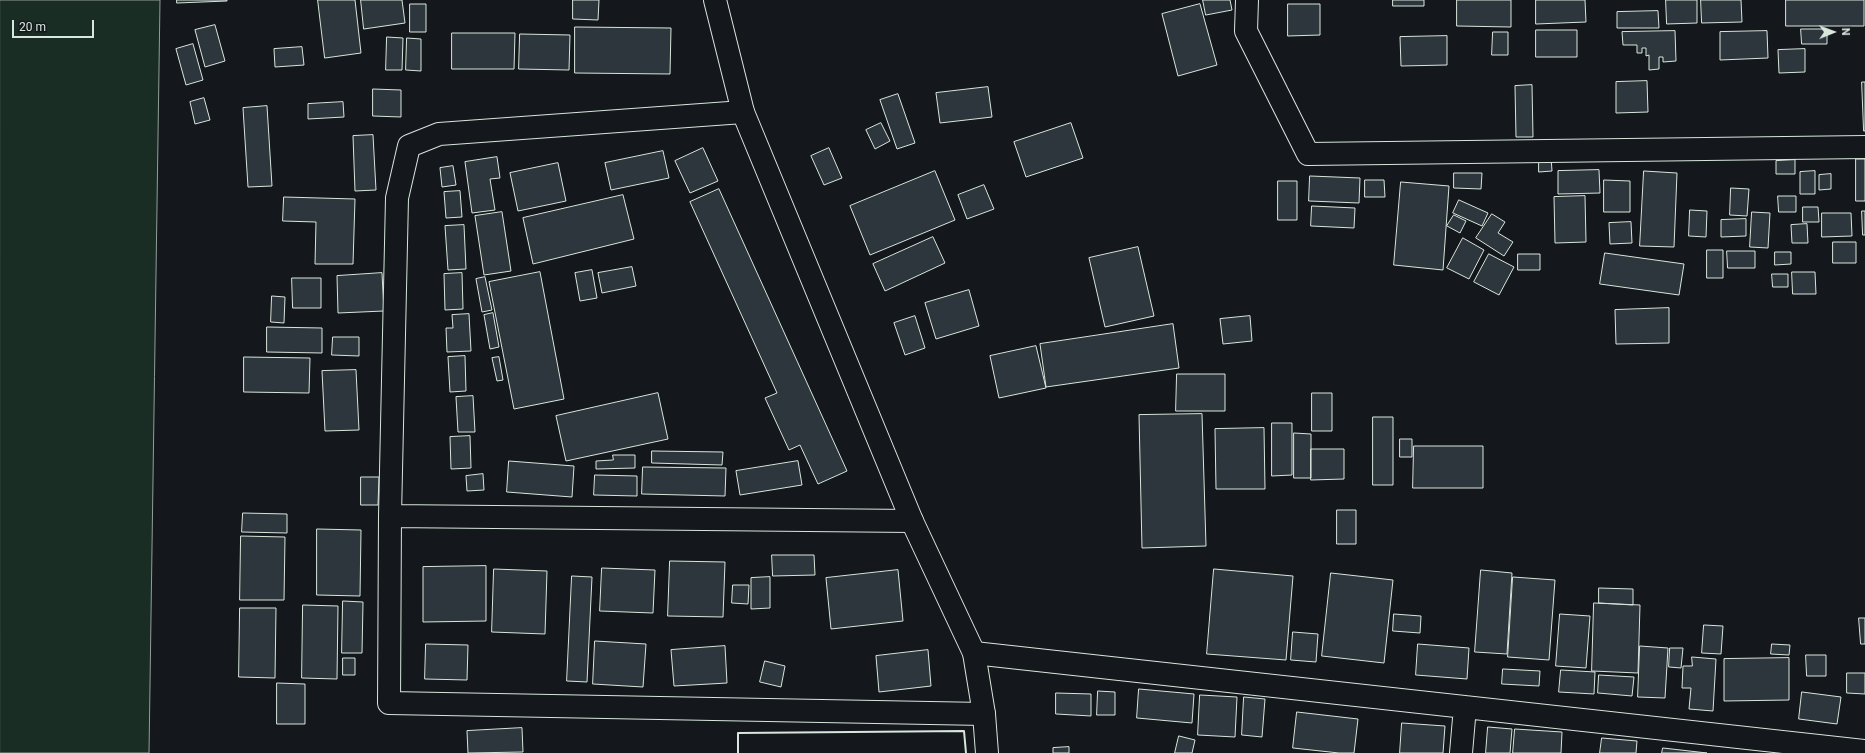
<!DOCTYPE html>
<style>
body{margin:0}
#map{position:relative;width:1865px;height:753px;overflow:hidden;background:#14181c;font-family:Roboto,sans-serif}
canvas{display:block}
.north{position:absolute;left:1813px;top:12px;width:40px;height:40px;-webkit-text-stroke:3px #14181c;paint-order:stroke;rotate:89deg;font-size:11px;font-weight:700;line-height:16px;text-align:center;color:#d8e6dc}
.north::after{content:'';display:block;margin:auto;width:14px;height:18px;background:#d8e6dc;clip-path:polygon(50% 0,100% 100%,50% 72%,0 100%)}
.scale{position:absolute;left:12px;top:20px;width:82px;height:18px;box-sizing:border-box;border:2px solid #d8e6dc;border-top:0;padding-left:5px;font-size:12px;line-height:14px;white-space:nowrap;color:#d8e6dc;-webkit-text-stroke:3px #14181c;paint-order:stroke}
</style>
<div id="map">
<canvas width="1865" height="753"></canvas>
<div class="north">N</div>
<div class="scale">20 m</div>
</div>
<script>
const ctx = document.querySelector('canvas').getContext('2d');
ctx.lineJoin = 'round';
function paint(path, color) { ctx.fillStyle = color; ctx.fill(path, 'evenodd'); }
function strokePath(path, color, width, dash) { ctx.strokeStyle = color; ctx.lineWidth = width; ctx.lineCap = dash ? 'butt' : 'round'; ctx.setLineDash(dash || []); ctx.stroke(path); }
const green = new Path2D(`
 M0,0H160L149,753H0Z`);
paint(green, '#1a2d24');
strokePath(green, '#939e99', 1);
const building = new Path2D(`
 M177,0H227V1L177,3Z
 M318,0H355L361,53L325,58Z
 M361,0H402L405,23L364,29Z
 M573,0H599L598,20L573,19Z
 M1203,0H1230L1232,10L1206,15Z
 M1393,0H1424V6H1393Z
 M1457,0H1511V27L1457,26Z
 M1536,0H1585L1586,22L1536,24Z
 M1666,0H1697V23L1667,24Z
 M1701,0H1741L1742,22L1702,23Z
 M1786,0H1864V26H1786Z
 M410,4H426V32H410Z
 M1200,4L1217,65L1178,76L1162,14Z
 M1288,4H1320V35L1288,36Z
 M1658,11L1659,28H1617V12Z
 M215,25L225,61L205,67L195,30Z
 M575,27L671,28L670,74L575,73Z
 M1801,29H1827V44H1802Z
 M1536,30H1577V57H1536Z
 M1675,31L1676,61L1663,62V57H1659V69L1649,70V55L1646,56V48H1642V53H1637V45H1623L1622,32Z
 M1767,31L1768,58L1720,60V32Z
 M1493,32H1508V55H1492Z
 M452,33H515L514,69H452Z
 M520,34L570,35L569,70L519,69Z
 M1447,36V65L1401,66L1400,37Z
 M387,37L403,38L402,70H386Z
 M407,38L421,39V71L406,70Z
 M193,44L203,80L186,85L176,49Z
 M302,47L304,65L275,67L274,49Z
 M1805,49V72L1779,73L1778,50Z
 M1647,81L1648,112L1616,113V82Z
 M1862,82H1865V131H1864Z
 M1532,85L1533,137H1516L1515,86Z
 M988,87L992,117L940,123L936,93Z
 M373,89L401,90V117L373,116Z
 M898,94L915,143L897,149L880,100Z
 M204,98L210,120L195,124L190,102Z
 M343,102L344,117L308,119V104Z
 M267,106L272,186L248,187L243,108Z
 M881,123L890,141L875,149L866,130Z
 M1071,123L1083,158L1026,177L1014,142Z
 M373,135L376,190L355,191L353,136Z
 M703,148L718,181L690,193L675,161Z
 M829,148L842,178L824,185L811,156Z
 M663,151L669,178L611,190L605,163Z
 M497,157L500,178L490,179L495,210L472,213L465,162Z
 M1539,157H1551L1552,171L1539,172Z
 M1856,159H1865V201H1856Z
 M1795,160V174H1776V161Z
 M558,163L566,201L518,211L510,173Z
 M453,166L456,185L442,187L440,168Z
 M1599,170L1600,193L1558,194V171Z
 M935,171L955,220L870,255L850,206Z
 M1644,171L1677,173L1674,247L1640,246Z
 M1815,171V194H1800V172Z
 M1454,173H1482L1481,189L1454,188Z
 M1831,174V189L1819,190V175Z
 M1310,176L1360,178L1359,203L1309,201Z
 M1365,180H1384L1385,197H1365Z
 M1604,180L1630,181V212H1604Z
 M1278,181H1297V220H1278Z
 M1401,182L1449,186L1443,270L1394,265Z
 M984,185L994,209L967,219L958,195Z
 M1731,188L1749,189L1747,216L1730,215Z
 M719,189L847,471L818,484L800,445L789,450L765,398L777,393L690,202Z
 M460,191L462,217L446,218L444,192Z
 M623,195L634,239L533,264L523,218Z
 M1585,196L1586,242L1555,243L1554,197Z
 M1778,196H1796V212H1779Z
 M284,197L355,199L353,264H315L316,222L283,221Z
 M1459,200L1488,213L1482,226L1453,213Z
 M1312,206L1355,208L1354,228L1311,226Z
 M1803,207H1818L1819,222H1803Z
 M1690,210L1707,211L1706,237L1689,236Z
 M1862,211H1865V235H1863Z
 M502,212L511,271L484,275L475,216Z
 M1752,212L1770,213L1768,248L1750,247Z
 M1822,213H1851L1852,236L1822,237Z
 M1492,214L1505,222L1498,233L1513,242L1504,256L1476,238Z
 M1454,215L1466,221L1460,233L1447,226Z
 M1746,219V236L1721,237V220Z
 M1631,222L1632,243L1610,244L1609,223Z
 M1807,224L1808,243H1792L1791,225Z
 M464,225L466,269L448,270L445,226Z
 M933,237L945,263L885,291L873,264Z
 M1463,238L1484,250L1469,279L1447,268Z
 M1833,242H1856V263H1833Z
 M1138,247L1154,316L1105,327L1089,258Z
 M1707,250H1723V278H1707Z
 M1727,251H1755V268H1728Z
 M1775,252H1791V264L1775,265Z
 M1605,253L1684,264L1679,295L1600,284Z
 M1489,254L1514,267L1499,295L1474,282Z
 M1518,254H1540V270H1518Z
 M632,267L636,286L602,293L598,273Z
 M592,270L597,298L580,301L575,273Z
 M540,272L564,399L514,409L489,282Z
 M1792,272H1815L1816,294H1793Z
 M382,273L384,311L338,313L337,276Z
 M462,273L463,309L445,310L444,274Z
 M1772,274H1788V287H1773Z
 M485,277L492,310L482,312L476,279Z
 M292,278H321V308H293Z
 M969,290L979,326L936,339L925,303Z
 M272,296L285,297L284,323L271,322Z
 M1669,308V343L1616,344L1615,310Z
 M493,313L499,347L490,349L484,315Z
 M469,314L471,351L447,352L446,328H453L452,315Z
 M915,316L925,348L905,355L894,323Z
 M1250,316L1252,341L1223,344L1220,319Z
 M1173,324L1179,368L1046,387L1040,344Z
 M267,327L322,328V353L267,352Z
 M333,337H359V356L332,355Z
 M1036,346L1046,388L999,398L990,356Z
 M465,356L466,391L450,392L448,357Z
 M244,357L310,358L309,393L244,392Z
 M499,357L503,380L497,381L492,358Z
 M356,370L359,430L325,431L322,371Z
 M1177,374H1225V411H1176Z
 M658,393L668,439L566,461L556,416Z
 M1312,393H1332V431H1312Z
 M473,396L475,432H458L456,397Z
 M1202,414L1206,546L1142,548L1139,415Z
 M1373,417H1393V485H1373Z
 M1272,423H1292V475L1272,476Z
 M1264,428L1265,489H1216L1215,429Z
 M1294,433L1311,434V478H1294Z
 M470,436L471,468L451,469L450,437Z
 M1400,439H1412V457H1400Z
 M1414,446H1483V488H1413Z
 M1311,449H1344V479L1311,480Z
 M652,451L723,452L722,465L652,463Z
 M613,455H635V468L596,469V461L613,460Z
 M509,461L574,466L572,497L507,492Z
 M798,461L802,485L740,495L736,471Z
 M643,467L726,468L725,496L642,494Z
 M483,474L484,490L467,491L466,476Z
 M595,475L637,476V496L594,495Z
 M361,477H379L378,505H361Z
 M1337,510H1356V544H1337Z
 M243,513L287,514V533L242,532Z
 M317,529L361,530L360,596L317,595Z
 M241,536L285,537L284,600H240Z
 M772,555H814L815,575L773,576Z
 M670,561L725,562L723,617L668,616Z
 M486,566V621L423,622V567Z
 M602,568L655,570L653,613L600,611Z
 M494,569L547,571L545,634L492,632Z
 M1214,569L1293,576L1286,660L1207,654Z
 M898,570L903,621L831,629L826,578Z
 M1481,570L1512,573L1507,654L1475,652Z
 M1331,573L1393,580L1384,663L1322,656Z
 M572,576L592,577L587,682L567,681Z
 M770,577V608L751,609V578Z
 M1513,577L1555,580L1549,660L1508,657Z
 M733,585H749L748,604L732,603Z
 M1599,588L1633,589V605L1599,603Z
 M343,601L363,602L362,653H342Z
 M1594,603L1640,605L1638,673L1592,671Z
 M303,605L338,606L337,679L302,678Z
 M240,608H276L275,678L239,677Z
 M1394,614L1421,616L1420,633L1393,631Z
 M1560,614L1590,616L1586,668L1556,666Z
 M1859,618H1865V644H1861Z
 M1704,625L1723,626L1721,654L1702,653Z
 M1293,632L1318,634L1316,662L1291,660Z
 M595,641L646,644L643,687L593,684Z
 M426,644L468,645L467,680L425,679Z
 M1418,644L1469,648L1467,679L1416,675Z
 M1772,644L1790,645L1789,655L1771,654Z
 M725,646L727,683L674,686L671,650Z
 M1640,646L1668,648L1665,698L1638,697Z
 M1670,648H1683L1681,668L1669,667Z
 M928,650L931,686L879,692L876,656Z
 M1806,655H1826V676H1807Z
 M1692,657L1716,659L1713,711L1689,709L1691,688H1682L1683,666H1692Z
 M343,658H355V675H343Z
 M1789,658V700L1724,701V659Z
 M765,661L785,666L781,687L760,682Z
 M1503,669L1540,671L1539,686L1502,684Z
 M1561,670L1595,672L1594,694L1559,692Z
 M1847,673H1865V694L1847,693Z
 M1599,675L1634,677L1632,696L1598,693Z
 M277,683L305,684V724H277Z
 M1139,689L1194,694L1192,723L1137,718Z
 M1098,691L1115,692V715H1097Z
 M1802,692L1841,697L1837,724L1799,719Z
 M1056,693L1091,694V716L1056,714Z
 M1200,695L1237,697L1235,737L1198,735Z
 M1244,697L1265,699L1262,737L1242,735Z
 M1297,712L1358,719L1354,753H1339L1293,748Z
 M1402,723L1445,726L1443,753H1400Z
 M1488,727L1512,729L1510,753H1486Z
 M522,728L523,752L468,753L467,731Z
 M1515,729L1562,732L1561,753H1513Z
 M1179,736L1195,740L1192,753H1175Z
 M1602,738L1637,741L1636,753H1600Z
 M1069,747V753H1053V748Z
 M1663,748L1707,753H1662Z`);
paint(building, '#2c363c');
strokePath(building, '#d8e6dc', 1);
const minor = new Path2D(`
 M1247,0L1246,31L1308,154L1865,147
 M743,112L439,134L409,146L397,198L390,516L389,703L984,714
 M390,516L912,521
 M974,653L1865,751
 M1461,753L1465,707`);
const major = new Path2D(`
 M715,0L743,112L912,521L974,653L984,714L987,753`);
strokePath(minor, '#d8e6dc', 24);
strokePath(major, '#d8e6dc', 24);
strokePath(minor, '#14181c', 22);
strokePath(major, '#14181c', 22);
strokePath(new Path2D(`
 M738,753V733L964,731L966,753`), '#d8e6dc', 2);
</script>
